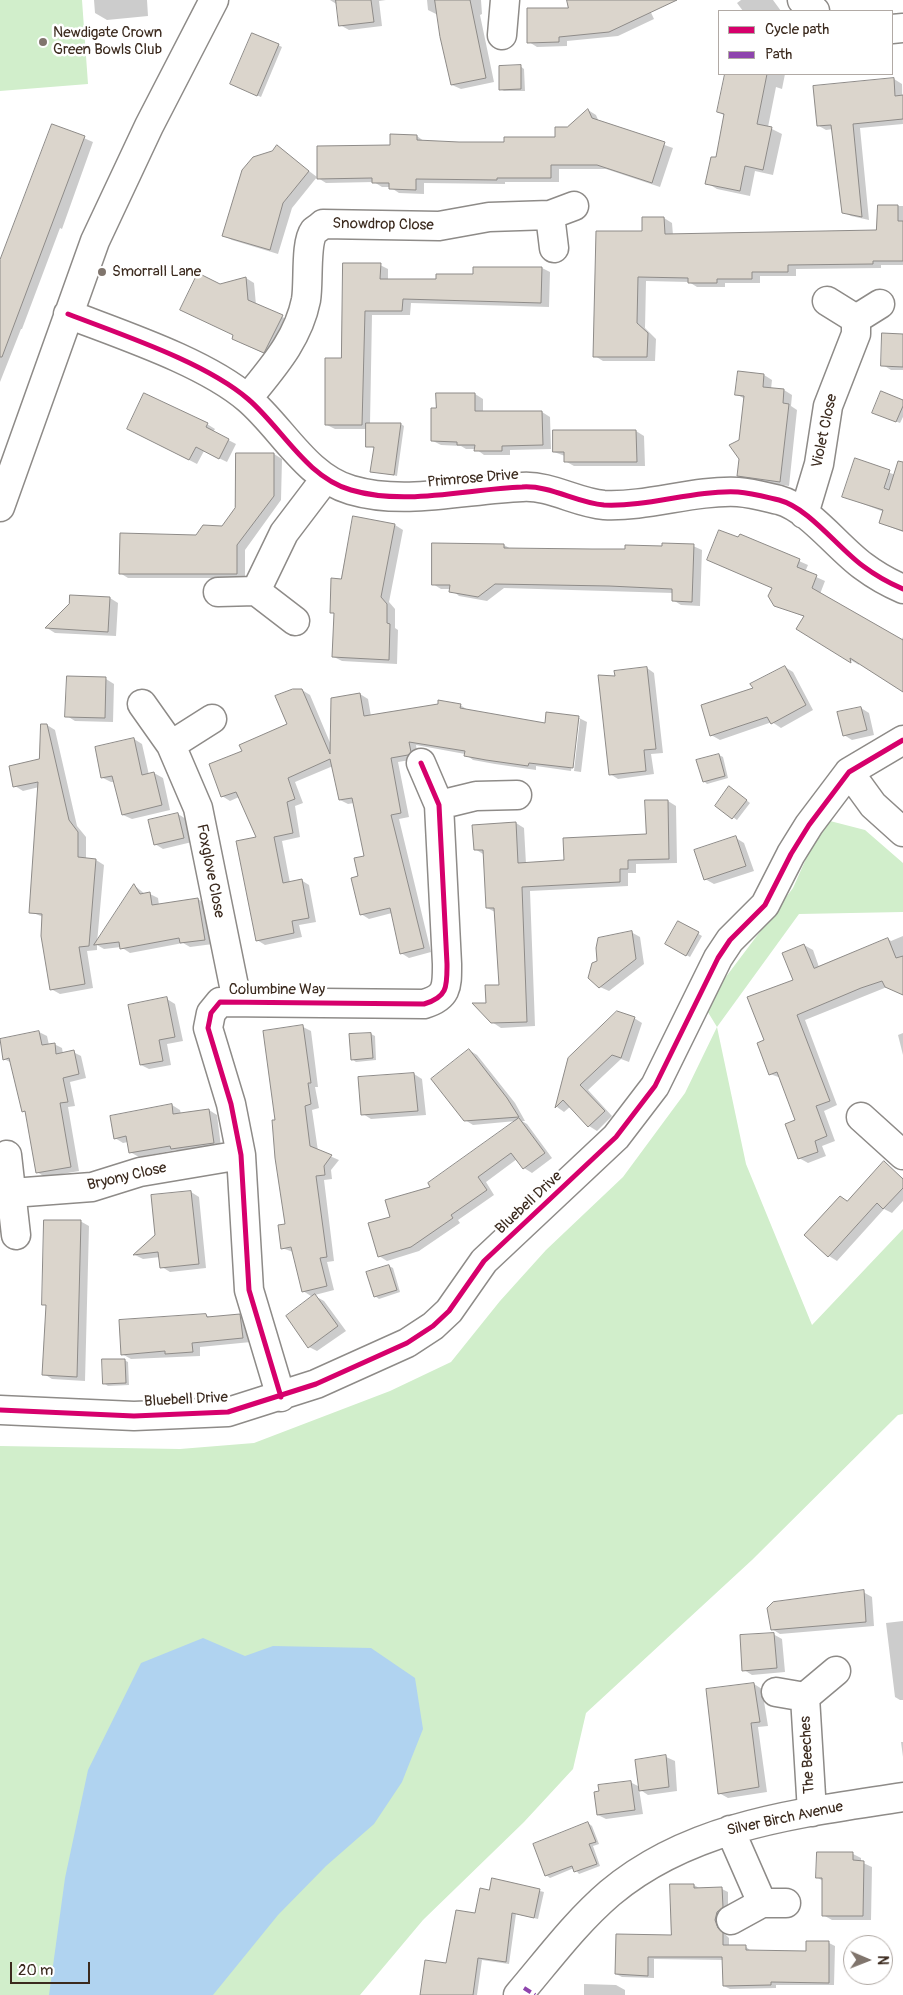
<!DOCTYPE html>
<style>
body{margin:0}
#map{position:relative;width:903px;height:1995px;overflow:hidden;background:#fff;font-family:Pangolin,sans-serif}
canvas{display:block}
.legend{position:absolute;left:718px;top:10px;width:175px;height:65px;box-sizing:border-box;background:#fff;border:1px solid #b1aaa5;margin:0;padding:6px 9px;list-style:none;font-size:15px;color:#3b2a1e}
.legend li{display:flex;align-items:center;gap:10px;height:25px}
.legend b{width:25px;border:1px solid #b1aaa5}
.north{position:absolute;left:843px;top:1935px;width:50px;height:50px;box-sizing:border-box;background:#fff;border:1px solid #b1aaa5;border-radius:50%;rotate:91deg;font-size:14px;font-weight:700;line-height:20px;text-align:center;color:#3b2a1e}
.north::after{content:'';display:block;margin:auto;width:18px;height:22px;background:#80756d;clip-path:polygon(50% 0,100% 100%,50% 72%,0 100%)}
.scale{position:absolute;left:10px;top:1962px;width:80px;height:22px;box-sizing:border-box;border:2px solid #3b2a1e;border-top:0;padding-left:6px;font-size:15px;line-height:18px;white-space:nowrap;color:#3b2a1e;-webkit-text-stroke:4px #fff;paint-order:stroke}
</style>
<div id="map">
<canvas width="903" height="1995"></canvas>
<ul class="legend">
<li><b style="height:6px;background:#d6006c"></b>Cycle path</li>
<li><b style="height:6px;background:#8e44ad"></b>Path</li>
</ul>
<div class="north">N</div>
<div class="scale">20 m</div>
</div>
<script>
const ctx = document.querySelector('canvas').getContext('2d');
ctx.lineJoin = 'round';
function paint(path, color) { ctx.fillStyle = color; ctx.fill(path, 'evenodd'); }
function strokePath(path, color, width, dash) { ctx.strokeStyle = color; ctx.lineWidth = width; ctx.lineCap = dash ? 'butt' : 'round'; ctx.setLineDash(dash || []); ctx.stroke(path); }
function label(font, color, halo, rows, align = 'center') {
  ctx.font = font + ' Pangolin,sans-serif'; ctx.lineWidth = 5; ctx.setLineDash([]); ctx.textBaseline = 'middle'; ctx.strokeStyle = halo; ctx.fillStyle = color; for (const [text, x, y, turn = 0] of rows) {
    ctx.save(); ctx.translate(x, y); ctx.rotate((+turn || 0) * Math.PI / 180); ctx.textAlign = isNaN(turn) ? turn : align; if (halo) ctx.strokeText(text, 0, 0); ctx.fillText(text, 0, 0); ctx.restore();
  }
}
paint(new Path2D(`
 M0,0H82L88,84L0,91Z
 M830,821L865,830L903,863V912L799,914L717,1027L746,1164L812,1325L903,1229V1414L898,1415L752,1560L586,1713L573,1769L524,1822L423,1920L360,1995H0V1446L180,1449L254,1443L390,1391L451,1362L500,1301L546,1250L623,1177L685,1093L717,1027L706,1009L719,986L793,888L817,834Z`), '#d1eecb');
paint(new Path2D(`
 M203,1638L245,1656L273,1646L371,1648L415,1678L423,1729L402,1782L374,1824L326,1866L278,1915L213,1995H49L65,1878L88,1770L141,1663Z`), '#b0d3f0');
paint(new Path2D(`
 M94,0H147L148,16L107,20L95,13Z
 M386,0L379,1L382,26L349,30L340,25L338,5L330,0Z
 M427,0H481L482,14L480,15L494,82L461,89L452,85L438,15L428,10Z
 M577,0H645L654,19L618,36L567,41V46L537,47L529,42L569,9Z
 M741,0H773L781,11H743L737,3Z
 M278,45L282,47L261,97L236,86Z
 M520,66L524,69L525,91H504L500,89Z
 M735,74H785L782,89L776,87L768,127L782,134L773,175L755,171L750,196L717,189L707,183L717,159L725,116L719,112L733,84Z
 M894,79L902,84L903,124L860,128L869,220L851,216L843,212L833,129L826,130L819,126Z
 M588,110L596,115L599,122L673,148L660,187L606,169H559V182H505V184L424,183V194L399,193L390,187H382L374,182L326,183L318,178L391,146V136H417L425,142L506,143L556,138Z
 M53,125L93,142L62,229L60,228L22,329H21L0,382V264Z
 M277,147L317,177L292,208L278,254L232,240L224,236Z
 M880,206H903V265H881V268L796,269V276H760V283H725V287H697L689,282L646,281L645,328L656,339L655,361H603L595,356L643,232V218H664L672,223L673,235L877,231Z
 M380,265L388,269V280L438,281L542,268L550,272L549,307L411,303L410,315H372L370,424H401L404,426L397,476L372,471L375,448L368,446V429H335L327,425L342,359Z
 M246,278L254,283L256,305L291,321L272,357L241,343L220,285Z
 M903,335V370H891L883,365Z
 M764,375L772,380L771,389L784,390L792,395L791,406L797,410L789,486L747,480L738,476L745,399L736,394Z
 M475,394L483,399V412H542L550,417L551,449L510,450V455H484L476,449H466L461,446L441,445L433,441Z
 M903,401V417L900,423L877,414Z
 M207,424L215,429L213,432L236,444L227,462L204,451L197,464L136,433Z
 M636,431L644,436L645,466H574L565,461V456L554,452Z
 M274,454L282,459L281,500L245,550V578H128L120,573L196,536L223,527Z
 M856,460L898,476L903,496V532L880,523L884,512L843,496Z
 M395,525L403,530L389,602L395,609V628L398,630L397,664L342,661L334,657L335,614L331,612L342,580Z
 M740,535L808,565L805,572L825,581L820,594L901,641L903,637V690L858,661L859,665L798,629L805,617L775,605L773,588L708,560Z
 M433,544L504,545L511,549L626,550L693,546L702,550L700,606L681,605L673,600V593L504,588L487,601L459,596L451,589H441L433,584Z
 M71,596L110,598L118,603L116,636L55,633L47,628L71,605Z
 M785,667L793,672L813,710L781,728L772,722L720,740L711,735L754,689Z
 M647,668L654,673L663,753L651,754L654,774L618,779L610,774L616,677Z
 M68,678L106,679L114,684L113,722L75,721L67,716Z
 M302,690L310,695L331,745L360,694L368,699L371,716L460,705L468,710L546,724L547,714L579,718L587,722L581,772L574,771L580,719H578L571,771L536,766V770L495,764L473,760L465,754L416,745L418,757L416,759L398,762L409,817L399,819L431,952L409,958L401,953L392,913L369,919L361,914L359,877L365,857L354,803L348,804L340,800L333,766L295,782L303,803L295,806L300,837L282,841L290,883L301,880L309,885L316,922L299,925L302,937L265,945L257,940L258,838L239,797L230,801L222,796L243,752L289,725Z
 M861,708L869,713L874,735L852,740L844,735Z
 M47,725L55,730L77,826L86,837V859L96,860L104,865L97,943L135,886L145,894H150L158,898L159,905L198,899L206,904L213,944L190,947L183,943L130,953L121,947L104,949L97,945V950L87,951L93,988L60,994L51,989L43,917L31,912L39,787L23,791L15,786L40,760Z
 M134,739L142,744L149,775L154,773L163,778L170,810L132,819L123,815L115,782H111L103,778Z
 M719,755L723,757L728,778L707,784L704,781Z
 M733,790L750,803L737,820L716,805Z
 M668,801L676,806L677,863L636,864V873H628V886L530,891L535,1026L501,1028L492,1022L487,1004L500,986L495,912L487,908L483,854L475,849L516,823L524,828L526,864L566,862L647,836Z
 M178,814L186,819L192,842L163,849L155,844Z
 M736,838L744,843L754,871L714,884L705,879Z
 M678,922L702,936L690,957L667,944Z
 M631,932L640,937L644,964L609,991L600,987L599,962Z
 M903,936V995L887,987L805,1020L837,1105L824,1111L835,1141L822,1146L826,1156L808,1163L799,1158L796,1121L781,1078L770,1074L765,1041L795,981L804,945L813,950L819,967L888,939L891,941Z
 M167,999L175,1004L183,1041L167,1044L171,1065L149,1069L141,1065Z
 M634,1018L642,1023L629,1062L621,1059L588,1090L612,1116L597,1131L589,1126L571,1106L564,1112L557,1107L569,1059Z
 M303,1027L311,1031L318,1087H315L319,1108L312,1110L318,1151L339,1160L331,1170L332,1179L324,1180L334,1261L327,1262L334,1290L311,1296L303,1291L293,1252L282,1248L286,1225L277,1121Z
 M39,1032L47,1036L49,1045L54,1044L62,1048L63,1054L73,1052L81,1056L86,1078L70,1082L75,1106L68,1107L79,1171L45,1177L37,1172L27,1113L23,1111L12,1063L4,1059Z
 M903,1033V1055L898,1035Z
 M371,1034L375,1036L376,1060L356,1062L352,1059Z
 M469,1050L477,1055L515,1103L525,1121H522L527,1124L552,1158L532,1173L524,1168L517,1159L486,1182L494,1195L458,1220L460,1223L419,1251L387,1261L379,1256L391,1218L516,1121L473,1125L465,1120Z
 M414,1074L422,1079L426,1115L371,1119L363,1114Z
 M172,1105L180,1110L181,1114L209,1110L217,1115L221,1147L180,1153L176,1150L139,1157L130,1152L128,1142L123,1143L115,1138Z
 M884,1163L903,1178V1201L892,1213L884,1209L837,1261L829,1256Z
 M191,1192L199,1197L206,1268L170,1272L162,1267L160,1257L143,1259L135,1255L157,1235L152,1196Z
 M80,1221L89,1226L85,1381L52,1379L44,1374L47,1306L43,1304Z
 M389,1266L393,1268L400,1292L379,1299L375,1296Z
 M315,1296L324,1301L346,1331L317,1351L309,1347Z
 M206,1315L211,1318L239,1315L248,1320L251,1342L200,1347V1356L131,1359L122,1354Z
 M124,1360L128,1362L129,1385L108,1386L105,1384Z
 M863,1592L872,1597L874,1626L780,1634L772,1629Z
 M903,1621V1700H900L895,1697L886,1623Z
 M773,1634L782,1639L785,1672L752,1675L744,1670Z
 M754,1684L762,1689L768,1726L758,1727L767,1792L728,1798L719,1793Z
 M901,1742H903V1757Z
 M666,1757L675,1761L677,1791L648,1795L639,1789L643,1814L606,1819L598,1815L630,1782L640,1787L637,1761Z
 M588,1823L592,1826L599,1844L593,1846L600,1866L579,1874L574,1868L550,1878L546,1875Z
 M853,1854L861,1858V1862L872,1867L871,1920H832L823,1915V1881L818,1878Z
 M493,1880L544,1892L538,1919L516,1914L509,1964L482,1960L477,1995H422L447,1964L490,1892Z
 M694,1885L699,1888L722,1889L728,1892V1911L721,1924L723,1932L729,1938V1946H745L751,1951L808,1952L829,1943L835,1946L834,1985H776V1988L730,1989L724,1986V1960L654,1959V1978L622,1977L616,1974L672,1937Z
 M584,1984L616,1985L625,1990V1995H584Z`), '#0003');
const building = new Path2D(`
 M336,0H371L374,22L339,26Z
 M435,0H470L486,78L451,85L440,37Z
 M567,0H677L609,32L559,37V42L527,43V8H568Z
 M252,33L279,44L257,96L230,84Z
 M521,65V89L499,90V66Z
 M725,74H767L757,124L772,127L763,170L745,166L740,191L705,184L711,157H716L724,114L717,112Z
 M894,78L895,96L903,95V119L853,124L862,217L842,213L831,125L817,126L813,86Z
 M588,109L592,118L665,142L652,183L597,165H551V178H497V180L416,179V190L389,189V183H372V178L317,179V146L390,145V134L417,135V140L459,142H504V137H555V127H567Z
 M52,124L85,136L2,357H0V260Z
 M277,145L309,171L283,203L270,250L222,236L242,170L253,157L272,151Z
 M878,205H898V221H903V261H873V264L788,265V272H752V279H717V283H688V278L638,277L637,323L648,333L647,357H593L596,231H642V217H664L665,234L876,230Z
 M343,263H381L380,279H436V274H473V267H542L541,303L403,299L402,311H365L362,425H325V358H341Z
 M198,273L220,284L246,277L248,300L283,315L264,353L232,339L233,335L180,310Z
 M882,333L903,334V367L881,366Z
 M738,371L764,374L763,387L784,389L783,403L789,404L780,482L737,476L739,459L729,445L739,440L744,396L735,395Z
 M881,391L903,400V406L896,422L872,413Z
 M144,393L208,423L206,427L229,439L219,459L196,447L189,460L127,429Z
 M436,393H475V411H542L543,445L502,446V451H474L475,445H457V442L431,441V408H436Z
 M366,423H401L394,475L370,472L374,447H366Z
 M553,430H636L637,462H564V452H553Z
 M236,453H274V496L237,545V574H119L120,533L196,535L203,525L222,526L235,508Z
 M855,458L890,470L884,488L889,490L898,461L903,462V531L879,523L883,510L842,497Z
 M353,516L395,524L381,597L387,604V623L390,624L389,660L332,657L334,613H330L331,578L341,579Z
 M719,530L738,537L740,534L800,559L797,567L817,575L812,588L903,640V692L850,658L851,663L796,629L804,616L774,606L768,596L772,588L707,560Z
 M432,543L504,544V548L592,549H625V545L662,546V543L694,544L692,602L672,601V589L609,586L495,584L478,597L449,592L450,585H432Z
 M70,595L110,597L108,632L45,628L69,604Z
 M785,666L806,705L771,724L767,717L710,736L701,705L753,688L750,684Z
 M647,667L656,749L644,750L646,771L609,775L598,675L615,676L614,671Z
 M67,676L106,677L105,718L65,717Z
 M293,689H302L330,754L331,698L360,693L364,716L438,704V700L461,704L460,708L545,723L546,712L579,716L573,768L529,763L528,766L486,760L464,756L465,751L409,742L411,752L408,755L391,758L401,813L391,815L424,948L400,954L390,908L360,915L351,878L358,876L354,858L364,856L352,798L339,800L330,759L288,778L295,799L287,802L293,833L274,837L283,883L302,879L309,918L292,921L294,933L256,941L236,841L256,837L236,792L221,797L209,764L242,751L239,745L287,724L275,696Z
 M861,707L867,730L843,736L837,712Z
 M41,724H47L69,820L78,832V857L96,859L89,946L79,947L85,984L50,990L41,936L42,914L29,913L38,782L13,787L9,766L39,759Z
 M134,738L142,775L154,772L162,805L122,815L112,776L101,778L95,747Z
 M719,754L725,776L703,782L696,760Z
 M729,786L747,800L732,819L715,806Z
 M645,800H668L669,859L628,860V869H620V882L522,887L527,1022L491,1023L472,1003H486L485,985H499L494,908H486L483,850H474L472,825L516,822L518,863L564,860L563,838L646,834Z
 M178,813L184,838L154,845L148,820Z
 M736,836L746,866L704,880L694,850Z
 M134,884L140,894L150,892L152,905L198,898L205,940L180,943L179,938L120,949L119,942L94,945Z
 M678,921L699,932L686,956L665,944Z
 M632,931L636,959L599,988L588,978L592,963L597,961L596,948L598,938Z
 M888,938L896,958L903,956V995L885,987L882,981L861,988L797,1015L830,1101L816,1106L827,1136L815,1141L818,1152L798,1159L785,1124L795,1120L777,1072L769,1075L757,1043L764,1040L747,997L793,980L782,953L804,944L814,968Z
 M167,997L175,1037L159,1040L163,1061L140,1065L128,1005Z
 M617,1011L635,1017L621,1058L612,1055L580,1085L605,1111L588,1127L563,1100L555,1108L568,1058Z
 M303,1025L311,1083H308L311,1104L305,1106L310,1146L332,1155L324,1166L325,1175L316,1176L327,1257L320,1258L327,1286L302,1292L291,1247L281,1249L278,1225L285,1224L275,1158L272,1120H275L263,1031Z
 M39,1031L42,1045L55,1043L56,1054L74,1050L79,1074L63,1078L68,1102L60,1103L71,1167L36,1173L25,1111L22,1112L9,1058L3,1060L0,1039Z
 M371,1033L373,1058L351,1060L349,1034Z
 M469,1049L507,1098L519,1117L464,1121L431,1079Z
 M414,1073L418,1111L361,1115L358,1077Z
 M172,1104L173,1114L209,1109L214,1143L171,1149L170,1146L129,1153L126,1136L114,1139L110,1116Z
 M519,1118L545,1153L523,1169L511,1153L478,1177L487,1190L451,1215L453,1218L411,1247L378,1257L368,1223L390,1217L385,1200L430,1187L428,1183Z
 M884,1161L903,1179V1188L883,1209L877,1203L828,1257L804,1235L840,1196L847,1201Z
 M191,1191L199,1264L160,1268L158,1252L133,1255L155,1235L151,1195Z
 M44,1220H81L77,1377L42,1375L46,1305H42Z
 M389,1265L397,1290L374,1297L366,1272Z
 M315,1294L338,1326L308,1348L286,1316Z
 M206,1314L207,1317L240,1314L243,1338L192,1343L193,1352L165,1354V1351L121,1355L119,1320Z
 M102,1359H125L126,1383L103,1384Z
 M864,1590L866,1622L771,1630L767,1608L773,1602Z
 M774,1633L777,1668L742,1671L740,1635Z
 M754,1683L760,1722L751,1723L759,1787L718,1794L706,1689Z
 M666,1755L669,1787L639,1791L635,1760Z
 M631,1781L635,1810L597,1815L594,1792L599,1791L598,1785Z
 M588,1822L596,1842L589,1844L597,1864L574,1872L572,1866L545,1876L533,1844Z
 M817,1852H853V1860L864,1861L863,1916H822V1878H816Z
 M492,1878L540,1889L534,1918L512,1913L506,1962L478,1958L473,1995H420L425,1960L446,1963L456,1910L475,1913L480,1888L489,1890Z
 M670,1884H694V1888L722,1887L723,1907L717,1912L715,1920L718,1928L723,1933V1945H746V1950L806,1951V1941H829V1983L771,1982V1985L723,1986L722,1957H648V1976L615,1974L616,1934L671,1935Z`);
paint(building, '#dbd5cc');
strokePath(building, '#8e8b88', 1);
const minor = new Path2D(`
 M802,0L815,11
 M892,29L903,28
 M502,35L505,0
 M550,215L554,248
 M827,301L856,319L880,304
 M68,314C122,335 205,362 248,399C282,428 306,477 351,490C405,506 467,489 522,487C550,485 577,503 604,505C649,507 693,490 738,492C752,493 766,497 779,500C809,508 838,548 863,566C875,575 889,583 903,589
 M248,398C272,368 298,340 306,300C309,283 305,243 314,231C317,229 321,226 323,224L439,226L489,217L550,215L574,206
 M0,507L95,241L149,126L214,0
 M804,514L819,464L828,406L856,334V319
 M256,591L284,533L325,479
 M218,592L256,591L295,621
 M142,704L171,745L198,808L237,1001
 M171,745L212,719
 M849,772L873,805L903,832
 M439,805L476,796L517,795
 M861,1117L903,1155
 M7,1155L16,1235
 M12,1193L92,1187L140,1172L241,1155
 M281,1397L249,1290L241,1155L231,1104L208,1028L211,1013L220,1002L424,1004C448,997 447,986 447,964L439,805L421,763
 M0,1410L134,1416L228,1412L316,1384L407,1343L433,1326L449,1311L484,1261L616,1137L655,1086L718,958L730,940L765,905L791,854L809,825L849,772L903,740
 M776,1692L805,1697L836,1671
 M805,1697L812,1812
 M730,1830L762,1903
 M731,1920L762,1903H786
 M518,1995C548,1960 575,1923 610,1893C692,1824 802,1813 903,1797`);
strokePath(minor, '#8e8b88', 31);
strokePath(minor, '#fff', 28);
strokePath(new Path2D(`
 M524,1988L535,1995`), '#8e44ad', 4, [8, 4]);
strokePath(new Path2D(`
 M68,314C122,335 205,362 248,399C282,428 306,477 351,490C405,506 467,489 522,487C550,485 577,503 604,505C649,507 693,490 738,492C752,493 766,497 779,500C809,508 838,548 863,566C875,575 889,583 903,589
 M281,1397L249,1290L241,1155L231,1104L208,1028L211,1013L220,1002L424,1004C448,997 447,986 447,964L439,805L421,763
 M0,1410L134,1416L228,1412L316,1384L407,1343L433,1326L449,1311L484,1261L616,1137L655,1086L718,958L730,940L765,905L791,854L809,825L849,772L903,740`), '#d6006c', 5);
for (const [x, y, r, color] of [
 [43,42,5,"#80756d"],
 [102,272,5,"#80756d"]
]) { const dot = new Path2D(); dot.arc(x, y, r, 0, 2 * Math.PI); ctx.fillStyle = color; ctx.fill(dot); strokePath(dot, '#fff', 2); }
label('15px', '#3b2a1e', '#fff', [
 ["Newdigate Crown",53,33],
 ["Green Bowls Club",53,50],
 ["Smorrall Lane",112,272]
], 'left');
label('15px', '#3b2a1e', '#fff', [
 ["Snowdrop Close",383,225,1],
 ["Violet Close",825,431,-78],
 ["Primrose Drive",473,479,-5],
 ["Foxglove Close",210,871,79],
 ["Columbine Way",277,990],
 ["Bryony Close",127,1177,-13],
 ["Bluebell Drive",529,1203,-43],
 ["Bluebell Drive",186,1400,-3],
 ["The Beeches",808,1755,-93],
 ["Silver Birch Avenue",785,1819,-12]
]);
</script>
